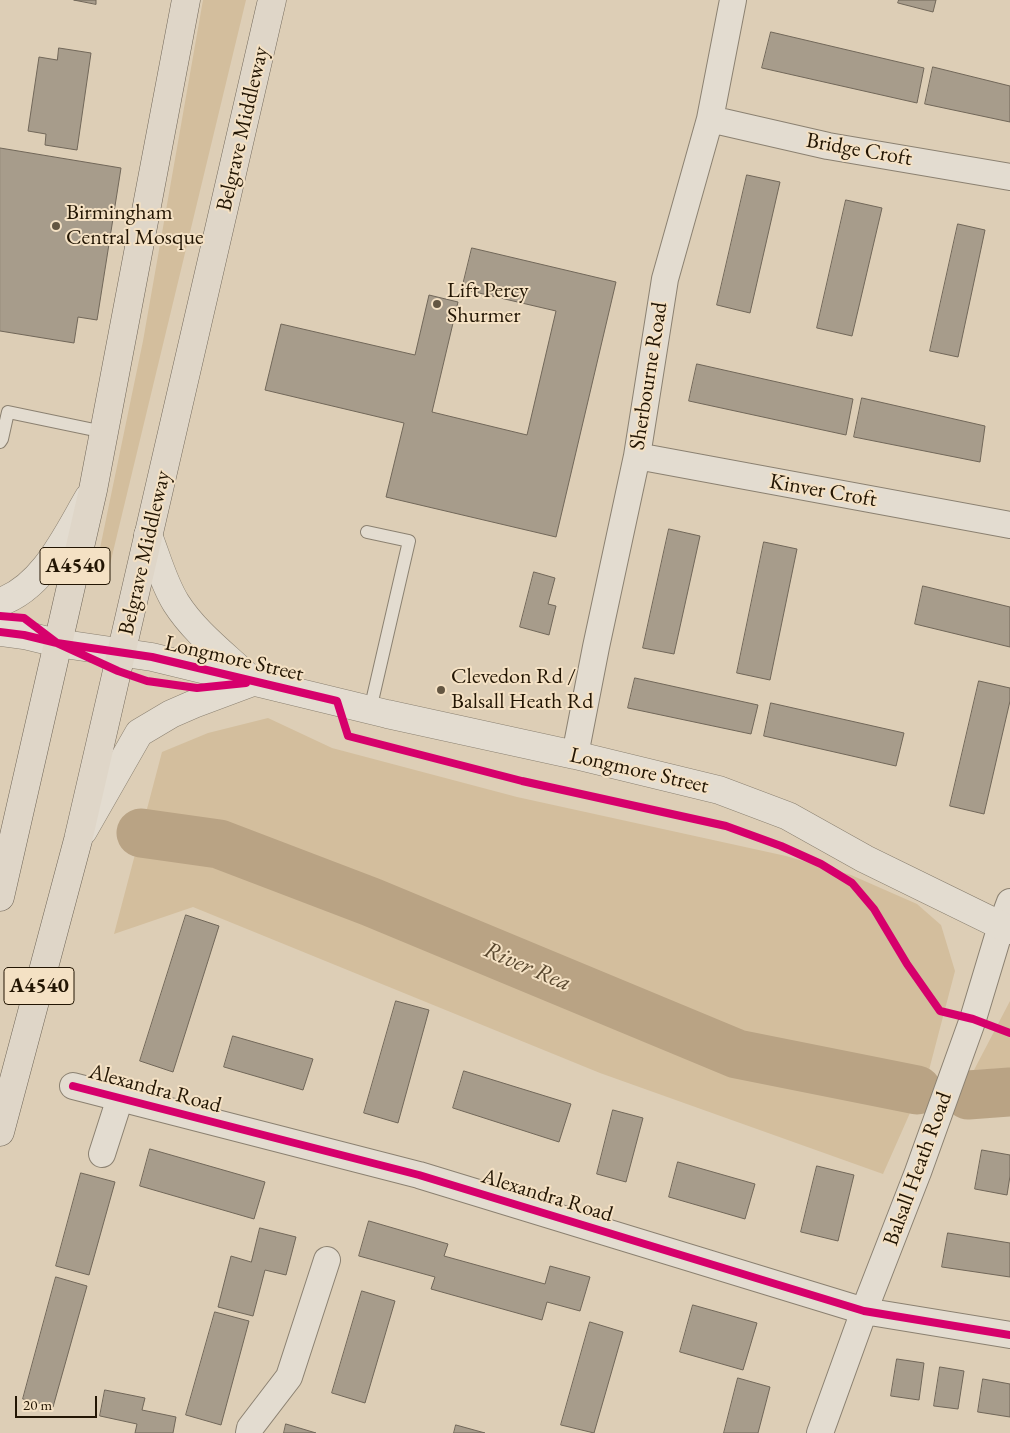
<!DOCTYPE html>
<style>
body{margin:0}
#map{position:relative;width:1010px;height:1433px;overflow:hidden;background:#ddceb6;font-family:"EB Garamond",serif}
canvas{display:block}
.scale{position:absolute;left:15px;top:1396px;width:82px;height:22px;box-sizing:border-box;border:2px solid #221503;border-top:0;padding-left:6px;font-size:15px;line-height:18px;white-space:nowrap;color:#221503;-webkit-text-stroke:4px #f4e1c4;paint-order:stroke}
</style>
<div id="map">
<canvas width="1010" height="1433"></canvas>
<div class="scale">20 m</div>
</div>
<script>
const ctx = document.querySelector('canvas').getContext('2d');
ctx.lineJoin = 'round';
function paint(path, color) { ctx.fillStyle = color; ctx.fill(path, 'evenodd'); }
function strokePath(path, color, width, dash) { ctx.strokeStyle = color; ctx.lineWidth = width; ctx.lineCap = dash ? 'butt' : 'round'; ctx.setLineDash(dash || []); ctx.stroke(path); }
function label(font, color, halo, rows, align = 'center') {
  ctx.font = font + ' "EB Garamond",serif'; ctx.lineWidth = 4; ctx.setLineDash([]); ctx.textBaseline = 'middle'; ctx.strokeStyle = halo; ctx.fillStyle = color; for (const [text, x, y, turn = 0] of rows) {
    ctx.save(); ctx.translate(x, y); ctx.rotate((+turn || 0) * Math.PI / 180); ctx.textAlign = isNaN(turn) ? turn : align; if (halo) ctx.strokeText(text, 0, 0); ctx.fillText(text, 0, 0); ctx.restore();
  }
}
paint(new Path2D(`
 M203,0H246L105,585L93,582L143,341Z
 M268,718L332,748L517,797L786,856L851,875L917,904L941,925L955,971L929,1070L883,1174L600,1073L193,907L114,934L162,752L208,733Z
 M1010,1001V1068L974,1070Z`), '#d3be9d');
strokePath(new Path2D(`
 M141,833L219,844L371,902L737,1054L917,1090
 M968,1095L1010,1092`), '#b9a384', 49);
const building = new Path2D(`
 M74,0H96V4Z
 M899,0H936L933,12L898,3Z
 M771,32L924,68L917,103L762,68Z
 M59,48L91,53L77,150L45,145L46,134L28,131L39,57L57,60Z
 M933,67L1010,86V122L925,104Z
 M0,148L121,168L97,320L78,317L74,343L0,331Z
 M747,175L780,182L750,313L717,305Z
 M846,200L882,208L852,336L817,328Z
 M958,224L985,230L958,357L930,351Z
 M472,248L616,282L556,537L386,497L404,423L265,390L281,324L415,355L429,295L458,302L432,412L527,435L556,311L462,289Z
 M697,364L853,399L846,435L689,401Z
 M862,398L985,426L980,462L854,437Z
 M669,529L700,536L674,654L643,648Z
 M764,542L797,549L770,680L737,673Z
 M534,572L555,578L548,604L556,606L549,635L520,627Z
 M923,586L1010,607V647L915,624Z
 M635,678L758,705L751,734L628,708Z
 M979,681L1010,688V701L984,814L950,806Z
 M771,703L904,733L896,766L764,736Z
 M186,915L219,926L173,1072L140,1061Z
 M396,1001L429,1010L398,1123L364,1113Z
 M233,1036L313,1059L303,1090L224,1067Z
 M464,1071L571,1104L559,1142L453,1108Z
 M613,1110L643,1118L626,1182L597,1174Z
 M150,1149L265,1182L254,1219L140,1186Z
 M982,1150L1010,1155V1176L1007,1195L975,1189Z
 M678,1162L755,1184L745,1219L669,1197Z
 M817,1166L854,1175L838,1241L801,1232Z
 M81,1173L115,1182L89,1275L56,1266Z
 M369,1221L448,1244L444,1256L545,1284L550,1266L590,1277L580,1311L547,1302L542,1320L431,1289L435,1277L359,1256Z
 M260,1228L296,1237L286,1275L265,1270L253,1316L218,1307L231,1256L251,1262Z
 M948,1233L1010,1243V1277L942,1267Z
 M56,1277L87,1286L53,1407L23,1399Z
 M362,1291L395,1301L365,1403L332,1393Z
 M693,1305L757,1323L743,1370L680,1352Z
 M215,1312L249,1321L221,1425L186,1415Z
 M590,1322L623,1332L594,1433L561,1425Z
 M897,1359L924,1363L919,1400L891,1396Z
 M940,1367L964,1371L958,1409L934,1406Z
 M738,1378L770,1387L758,1433H724Z
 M983,1379L1010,1384V1417L978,1412Z
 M105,1390L145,1398L142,1410L176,1417L173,1433H135L137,1424L100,1416Z
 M286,1424L316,1433H284Z
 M456,1425L485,1433H454Z`);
paint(building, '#a79c8b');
strokePath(building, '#716759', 1);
const service = new Path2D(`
 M0,442L2,439L8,412L104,432
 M367,532L409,541L370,710`);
const minor = new Path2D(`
 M710,119L828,146L1010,177
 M637,456L1010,525
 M575,755L596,647L637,456L665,279L710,119L733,0
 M73,1086L419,1175L864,1311L1010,1335
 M102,1154L120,1098
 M249,1433L250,1428L289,1377L327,1260
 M820,1433L864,1311L918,1172L973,1019L1001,926L1010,902`);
const tertiary = new Path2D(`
 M148,535C157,558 163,582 176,603C195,633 225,655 251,680
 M0,602C44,587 67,534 89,497
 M0,632L24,635L57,643L152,657L387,714L575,755L719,790L788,816L865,859L1010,930
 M83,831L139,733L171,714L194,704L253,682`);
const trunk = new Path2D(`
 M0,897L93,490L186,0
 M0,1132L78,840L272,0`);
strokePath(service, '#8b8171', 14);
strokePath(minor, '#8b8171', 28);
strokePath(tertiary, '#8b8171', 29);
strokePath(trunk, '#716759', 29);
strokePath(service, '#e3dcd0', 12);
strokePath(minor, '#e3dcd0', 26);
strokePath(tertiary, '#e3dcd0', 28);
strokePath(trunk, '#dfd6c8', 28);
strokePath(new Path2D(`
 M0,616L24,618L57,643L118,671L147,681L197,688L246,683
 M0,632L24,635L57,643L152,657L337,701L348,736L522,781L726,826L781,846L821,864L852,883L874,909L907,964L940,1011L973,1019L1010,1033
 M73,1086L419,1175L864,1311L1010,1335`), '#d6006c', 8);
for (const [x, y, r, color] of [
 [56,226,5,"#635642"],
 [437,304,5,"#635642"],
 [441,690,5,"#635642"]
]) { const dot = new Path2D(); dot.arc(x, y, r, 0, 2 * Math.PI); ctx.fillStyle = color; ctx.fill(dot); strokePath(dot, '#f4e1c4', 2); }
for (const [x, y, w] of [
 [75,566,70],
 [39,986,70]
]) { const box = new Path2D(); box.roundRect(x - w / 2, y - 18.5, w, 37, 4); ctx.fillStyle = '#f4e1c4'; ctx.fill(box); strokePath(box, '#221503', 1); }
label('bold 21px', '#221503', null, [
 ["A4540",75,566],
 ["A4540",39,986]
]);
label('22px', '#221503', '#f4e1c4', [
 ["Belgrave Middleway",243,129,-77],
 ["Bridge Croft",859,150,10],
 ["Sherbourne Road",649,376,-81],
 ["Kinver Croft",823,491,10],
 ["Belgrave Middleway",145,553,-77],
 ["Longmore Street",234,659,13],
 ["Longmore Street",639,771,13],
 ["Alexandra Road",155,1089,15],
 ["Balsall Heath Road",918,1169,-70],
 ["Alexandra Road",547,1196,17]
]);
label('22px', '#221503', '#f4e1c4', [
 ["Birmingham",66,213],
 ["Central Mosque",66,238],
 ["Lift Percy",447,291],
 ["Shurmer",447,316],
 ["Clevedon Rd /",451,677],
 ["Balsall Heath Rd",451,702]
], 'left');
label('italic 24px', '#58472e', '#f4e1c4', [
 ["River Rea",527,967,23]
]);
</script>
